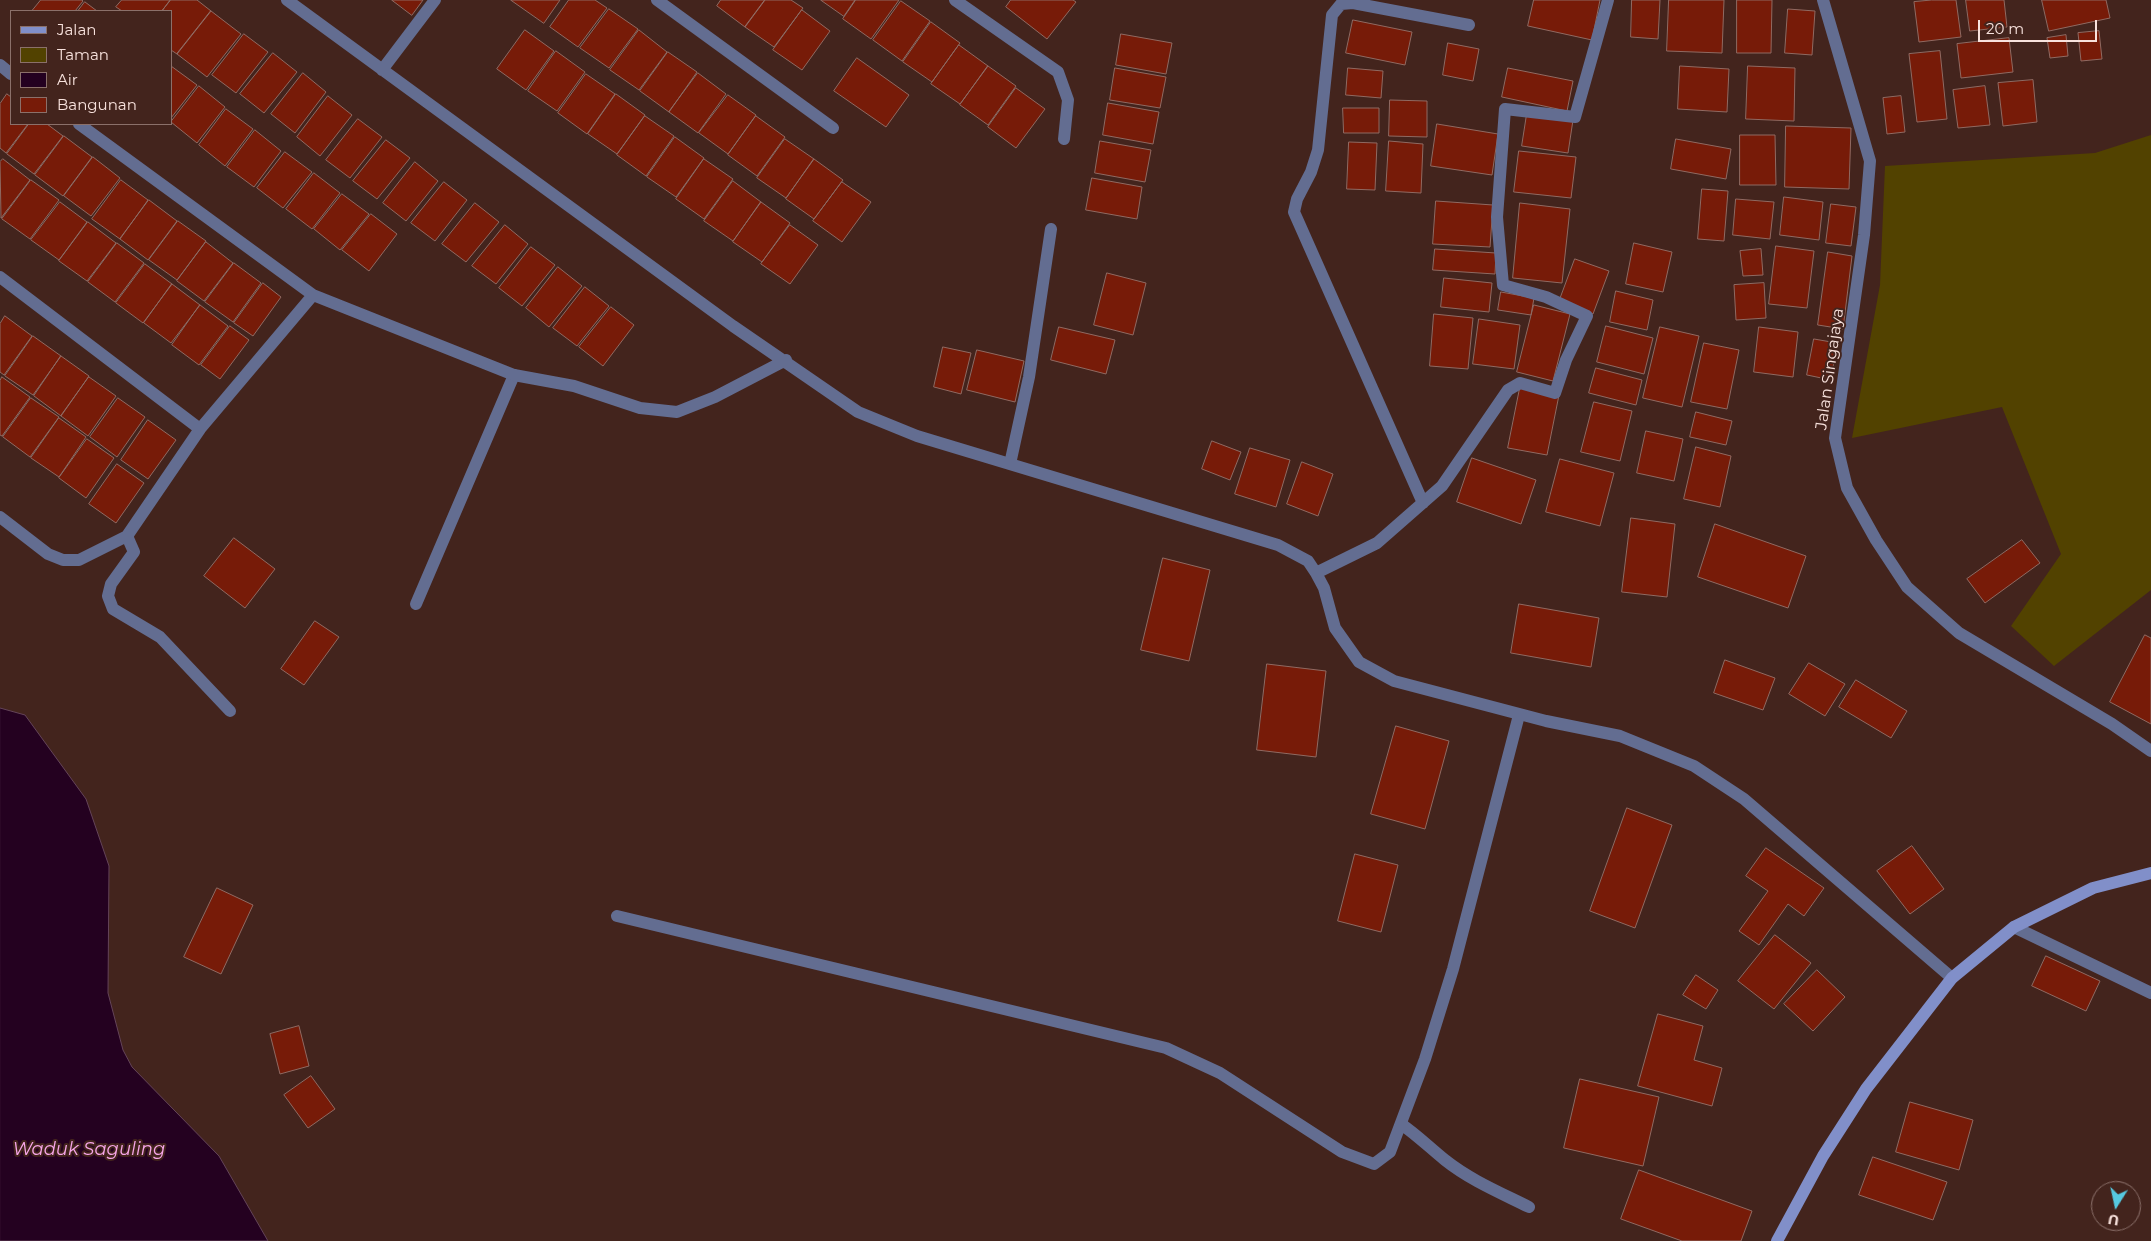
<!DOCTYPE html>
<style>
body{margin:0}
#map{position:relative;width:2151px;height:1241px;overflow:hidden;background:#43241d;font-family:Montserrat,sans-serif}
canvas{display:block}
.legend{position:absolute;left:10px;top:10px;width:162px;height:115px;box-sizing:border-box;background:#43241d;border:1px solid #8b706a;margin:0;padding:6px 9px;list-style:none;font-size:15px;color:#f8e2dd}
.legend li{display:flex;align-items:center;gap:10px;height:25px}
.legend b{width:25px;border:1px solid #8b706a}
.north{position:absolute;left:2091px;top:1181px;width:50px;height:50px;box-sizing:border-box;background:#43241d;border:1px solid #8b706a;border-radius:50%;rotate:190deg;font-size:14px;font-weight:700;line-height:20px;text-align:center;color:#f8e2dd}
.north::after{content:'';display:block;margin:auto;width:18px;height:22px;background:#56c9e0;clip-path:polygon(50% 0,100% 100%,50% 72%,0 100%)}
.scale{position:absolute;left:1978px;top:20px;width:119px;height:22px;box-sizing:border-box;border:2px solid #f8e2dd;border-top:0;padding-left:6px;font-size:15px;line-height:18px;white-space:nowrap;color:#f8e2dd;-webkit-text-stroke:4px #43241d;paint-order:stroke}
</style>
<div id="map">
<canvas width="2151" height="1241"></canvas>
<ul class="legend">
<li><b style="height:6px;background:#818fc9"></b>Jalan</li>
<li><b style="height:14px;background:#524200"></b>Taman</li>
<li><b style="height:14px;background:#240120"></b>Air</li>
<li><b style="height:14px;background:#771b08"></b>Bangunan</li>
</ul>
<div class="north">U</div>
<div class="scale">20 m</div>
</div>
<script>
const ctx = document.querySelector('canvas').getContext('2d');
ctx.lineJoin = 'round';
function paint(path, color) { ctx.fillStyle = color; ctx.fill(path, 'evenodd'); }
function strokePath(path, color, width, dash) { ctx.strokeStyle = color; ctx.lineWidth = width; ctx.lineCap = dash ? 'butt' : 'round'; ctx.setLineDash(dash || []); ctx.stroke(path); }
function label(font, color, halo, rows, align = 'center') {
  ctx.font = font + ' Montserrat,sans-serif'; ctx.lineWidth = 4; ctx.setLineDash([]); ctx.textBaseline = 'middle'; ctx.strokeStyle = halo; ctx.fillStyle = color; for (const [text, x, y, turn = 0] of rows) {
    ctx.save(); ctx.translate(x, y); ctx.rotate((+turn || 0) * Math.PI / 180); ctx.textAlign = isNaN(turn) ? turn : align; if (halo) ctx.strokeText(text, 0, 0); ctx.fillText(text, 0, 0); ctx.restore();
  }
}
paint(new Path2D(`
 M2151,135V590L2054,666L2011,626L2061,554L2002,407L1852,438L1880,285L1885,166L2095,153Z`), '#524200');
const water = new Path2D(`
 M0,708L25,715L86,799L109,866L108,993L123,1050L132,1067L219,1156L268,1241H0Z`);
paint(water, '#240120');
strokePath(water, '#644459', 1);
const building = new Path2D(`
 M41,0H82L83,1L75,11H32Z
 M122,0H170L162,11H122L116,7Z
 M171,0H197L211,11L177,54L171,50V11H162Z
 M392,0H423L412,15Z
 M511,0H560L544,23Z
 M569,0H595L607,8L578,47L550,27Z
 M721,0H765L745,27L717,6Z
 M765,0H791L803,8L774,47L745,27Z
 M821,0H855L844,16Z
 M856,0H899L871,39L843,19Z
 M1011,0H1073L1076,2L1047,39L1006,7Z
 M1534,0H1600L1592,40L1528,26Z
 M1632,0H1660L1658,39L1631,37Z
 M1669,0H1724L1722,53L1667,51Z
 M1737,0H1772L1771,53H1737Z
 M1932,0H1956L1961,37L1919,42L1914,2Z
 M1966,0H2004L2007,27L1970,31Z
 M2042,0H2106L2110,18L2049,31Z
 M901,1L930,21L902,61L873,40Z
 M85,2L97,11H78Z
 M609,9L638,29L609,68L580,48Z
 M1788,9L1815,11L1812,55L1785,53Z
 M802,10L830,31L802,70L773,50Z
 M211,11L241,34L207,77L177,54Z
 M1353,20L1412,32L1405,65L1346,53Z
 M931,22L960,43L932,82L903,62Z
 M525,30L554,51L526,90L497,69Z
 M639,30L667,52L639,90L610,70Z
 M2099,31L2102,59L2081,61L2078,33Z
 M244,34L268,52L236,93L212,75Z
 M1121,34L1172,43L1166,74L1116,65Z
 M2066,35L2068,56L2050,58L2047,38Z
 M2009,38L2013,72L1961,78L1957,44Z
 M1448,43L1479,49L1473,81L1443,75Z
 M959,45L988,66L960,104L931,84Z
 M556,51L585,72L557,111L528,91Z
 M1940,51L1947,119L1917,122L1909,54Z
 M668,52L697,72L669,112L640,91Z
 M273,53L297,72L264,113L240,94Z
 M857,58L909,95L886,127L834,91Z
 M171,66L197,85L171,118Z
 M988,66L1016,86L988,125L960,105Z
 M1680,66L1729,69L1727,112L1678,109Z
 M1748,66L1795,68L1794,121L1746,119Z
 M1115,68L1166,77L1160,108L1110,100Z
 M1348,68L1383,71L1381,98L1346,95Z
 M1508,68L1573,81L1567,111L1502,97Z
 M303,73L326,92L295,133L271,114Z
 M698,73L726,94L698,133L669,112Z
 M586,74L615,94L587,134L558,113Z
 M2033,80L2037,122L2003,126L1998,83Z
 M199,86L225,107L197,143L171,122Z
 M1985,86L1990,125L1958,128L1953,90Z
 M1016,88L1045,109L1016,148L988,127Z
 M7,94L11,97V124H28L6,153L0,148V104Z
 M616,94L645,115L617,154L588,134Z
 M728,95L756,115L728,154L699,133Z
 M328,96L352,115L320,156L297,137Z
 M1901,96L1905,132L1887,134L1883,98Z
 M1390,100L1427,101V137L1389,136Z
 M1108,103L1159,112L1153,144L1103,135Z
 M1343,108H1379V133H1344Z
 M226,109L253,129L225,166L199,145Z
 M1527,114L1573,120L1568,153L1522,146Z
 M645,116L674,136L646,176L617,155Z
 M756,116L785,137L757,176L728,155Z
 M358,119L382,137L350,178L326,160Z
 M29,124H47L63,136L34,174L7,154Z
 M1437,124L1498,134L1492,175L1431,166Z
 M1786,126L1851,128L1849,189L1785,187Z
 M255,130L281,151L254,187L227,167Z
 M1740,135H1775L1776,185H1740Z
 M64,136L92,157L63,196L35,175Z
 M675,137L704,158L676,197L647,177Z
 M785,139L814,159L786,198L757,178Z
 M1676,139L1731,149L1726,179L1671,169Z
 M386,140L410,158L377,199L353,181Z
 M1100,141L1151,150L1145,182L1095,173Z
 M1389,141L1423,144L1421,193L1386,191Z
 M1349,142L1377,143L1375,190L1347,189Z
 M1519,151L1576,157L1571,198L1514,192Z
 M285,152L312,172L283,208L257,188Z
 M93,157L120,178L91,216L64,196Z
 M3,159L30,180L1,218L0,162Z
 M704,159L733,179L704,219L676,199Z
 M814,159L843,180L814,219L786,199Z
 M415,162L438,181L406,221L383,203Z
 M314,173L340,193L312,229L286,209Z
 M1092,178L1142,187L1137,219L1086,210Z
 M31,180L59,200L30,239L2,219Z
 M121,180L148,200L120,239L92,219Z
 M733,181L761,202L733,241L704,221Z
 M444,182L467,200L435,241L411,223Z
 M842,182L871,202L842,242L813,221Z
 M1702,189L1728,191L1724,241L1698,239Z
 M342,194L369,214L340,250L314,229Z
 M1784,197L1823,202L1819,240L1780,235Z
 M1736,199L1774,202L1770,239L1733,235Z
 M149,200L177,221L148,260L120,239Z
 M1436,201L1493,205L1490,247L1433,244Z
 M60,202L87,222L59,260L31,240Z
 M761,202L790,223L762,262L733,242Z
 M475,203L499,222L466,262L442,244Z
 M1520,203L1570,209L1562,283L1513,278Z
 M1831,204L1856,207L1851,246L1826,243Z
 M371,214L397,234L369,271L342,250Z
 M178,221L206,241L177,280L149,260Z
 M88,222L116,243L87,281L59,261Z
 M505,225L528,244L496,284L472,266Z
 M790,225L818,245L790,284L761,264Z
 M206,242L233,263L204,301L177,281Z
 M117,243L144,263L115,302L88,282Z
 M1634,243L1672,252L1663,292L1626,284Z
 M1776,246L1814,251L1807,308L1769,304Z
 M531,247L555,265L522,306L499,288Z
 M1435,249L1496,253L1495,274L1433,270Z
 M1761,249L1763,275L1743,276L1740,251Z
 M1828,252L1852,256L1843,329L1818,325Z
 M1575,259L1609,271L1593,314L1559,302Z
 M234,263L261,283L233,322L205,302Z
 M145,264L172,284L143,323L116,303Z
 M558,267L582,286L549,327L526,308Z
 M1107,273L1146,283L1133,335L1094,325Z
 M1444,278L1492,283L1489,312L1441,307Z
 M263,283L281,297L253,336L234,323Z
 M1764,283L1766,318L1736,320L1734,285Z
 M172,284L200,305L171,343L144,323Z
 M585,287L609,306L577,346L553,328Z
 M1616,291L1653,300L1647,330L1610,322Z
 M1501,292L1534,298L1531,315L1498,310Z
 M200,305L228,326L199,365L172,345Z
 M1534,305L1570,314L1553,381L1517,372Z
 M611,307L634,325L603,366L579,347Z
 M1434,314L1473,318L1468,369L1430,366Z
 M5,316L32,336L4,375L0,372V324Z
 M1479,319L1520,325L1514,369L1473,364Z
 M230,326L249,340L220,379L201,365Z
 M1606,326L1653,338L1644,374L1597,362Z
 M1059,327L1115,340L1106,374L1051,360Z
 M1660,327L1699,336L1682,407L1643,398Z
 M1759,327L1798,332L1793,377L1754,372Z
 M33,336L61,356L33,395L5,376Z
 M1814,339L1837,343L1831,380L1807,375Z
 M1704,343L1739,350L1727,409L1691,402Z
 M943,347L971,353L961,394L934,387Z
 M977,350L1024,361L1015,402L967,390Z
 M61,356L89,376L61,416L34,396Z
 M1596,368L1642,380L1636,405L1589,393Z
 M2,377L30,397L2,436L0,435V381Z
 M89,377L116,396L88,436L61,416Z
 M1520,388L1559,395L1547,455L1508,448Z
 M31,398L59,417L30,457L3,437Z
 M118,398L145,417L117,457L90,437Z
 M1594,402L1632,411L1620,461L1581,452Z
 M1696,412L1732,421L1726,445L1690,437Z
 M59,418L86,437L59,477L31,458Z
 M148,420L176,440L148,479L121,460Z
 M1646,431L1683,439L1674,481L1637,473Z
 M87,439L114,458L86,498L59,478Z
 M1212,441L1241,452L1230,480L1202,469Z
 M1696,447L1731,456L1720,507L1684,499Z
 M1250,448L1290,460L1276,507L1235,494Z
 M1472,458L1536,480L1521,524L1457,502Z
 M1560,459L1614,473L1600,526L1546,512Z
 M1302,462L1333,474L1318,516L1287,504Z
 M117,464L144,483L116,523L89,504Z
 M1631,518L1675,524L1667,597L1622,592Z
 M1715,524L1806,556L1788,608L1698,577Z
 M234,538L275,569L245,608L204,576Z
 M2022,540L2040,563L1985,603L1967,579Z
 M1163,558L1210,570L1189,661L1141,650Z
 M1519,604L1599,618L1591,667L1511,653Z
 M315,621L339,637L304,685L281,669Z
 M2145,635L2151,638V724L2110,702Z
 M1725,660L1775,678L1763,710L1714,693Z
 M1809,663L1845,684L1825,716L1789,694Z
 M1267,664L1326,671L1316,757L1257,750Z
 M1856,680L1907,711L1891,738L1839,707Z
 M1396,726L1449,741L1425,829L1371,814Z
 M1627,808L1672,825L1635,928L1590,911Z
 M1912,846L1944,889L1910,914L1877,871Z
 M1766,848L1824,888L1804,916L1788,904L1759,945L1739,931L1768,891L1746,876Z
 M1355,854L1398,865L1381,932L1338,921Z
 M217,888L253,905L221,974L184,957Z
 M1775,935L1811,963L1774,1009L1738,981Z
 M2046,956L2100,981L2086,1011L2032,986Z
 M1817,970L1845,997L1813,1031L1784,1004Z
 M1696,975L1718,990L1706,1009L1683,995Z
 M1658,1014L1703,1026L1694,1060L1722,1068L1712,1106L1638,1086Z
 M299,1026L309,1066L280,1074L270,1034Z
 M311,1076L335,1109L308,1128L284,1095Z
 M1580,1079L1659,1097L1643,1166L1564,1148Z
 M1910,1102L1973,1120L1959,1170L1896,1152Z
 M1873,1157L1947,1182L1933,1220L1859,1195Z
 M1639,1170L1752,1211L1741,1241H1682L1621,1219Z`);
paint(building, '#771b08');
strokePath(building, '#906a62', 1);
strokePath(new Path2D(`
 M416,604L514,375`), '#636d91', 12);
strokePath(new Path2D(`
 M287,0L733,326L858,412L917,436L1278,545L1308,561L1316,573L1324,588L1335,628L1359,662L1394,681L1546,721L1620,736L1694,766L1744,799L1952,978
 M657,0L833,128
 M955,0L1058,72L1068,100L1064,139
 M0,65L11,74
 M382,70L435,0
 M0,277L200,429L313,295L79,124
 M313,295L514,375L574,386L640,408L677,412L715,397L786,360
 M1010,464L1029,377L1051,229
 M1423,503L1294,212L1297,199L1311,172L1318,150L1332,15L1341,4L1353,3L1469,25
 M0,517L48,554L63,560H79L127,536L200,429
 M127,536L134,552L111,584L108,596L113,609L160,637L230,711
 M1316,573L1377,543L1442,486L1508,390L1520,383L1555,393L1566,360L1587,316L1546,297L1503,285L1497,217L1505,109L1575,117L1608,0
 M617,916L1166,1048L1220,1073L1342,1152L1374,1164L1390,1152L1425,1059L1453,969L1519,715
 M2014,927L2151,993
 M1401,1124C1417,1135 1430,1148 1445,1160C1470,1180 1501,1193 1529,1207`), '#636d91', 12);
strokePath(new Path2D(`
 M1823,0L1870,161L1864,235L1835,438L1847,488L1876,540L1907,587L1959,633L2112,724L2151,751`), '#636d91', 12);
strokePath(new Path2D(`
 M1777,1241L1823,1156L1866,1089L1952,978L2014,927L2093,888L2151,873`), '#818fc9', 12);
label('16px', '#f8e2dd', '#43241d', [
 ["Jalan Singajaya",1830,369,-82]
]);
label('italic 18px', '#f7a6e9', '#43241d', [
 ["Waduk Saguling",89,1150]
]);
</script>
